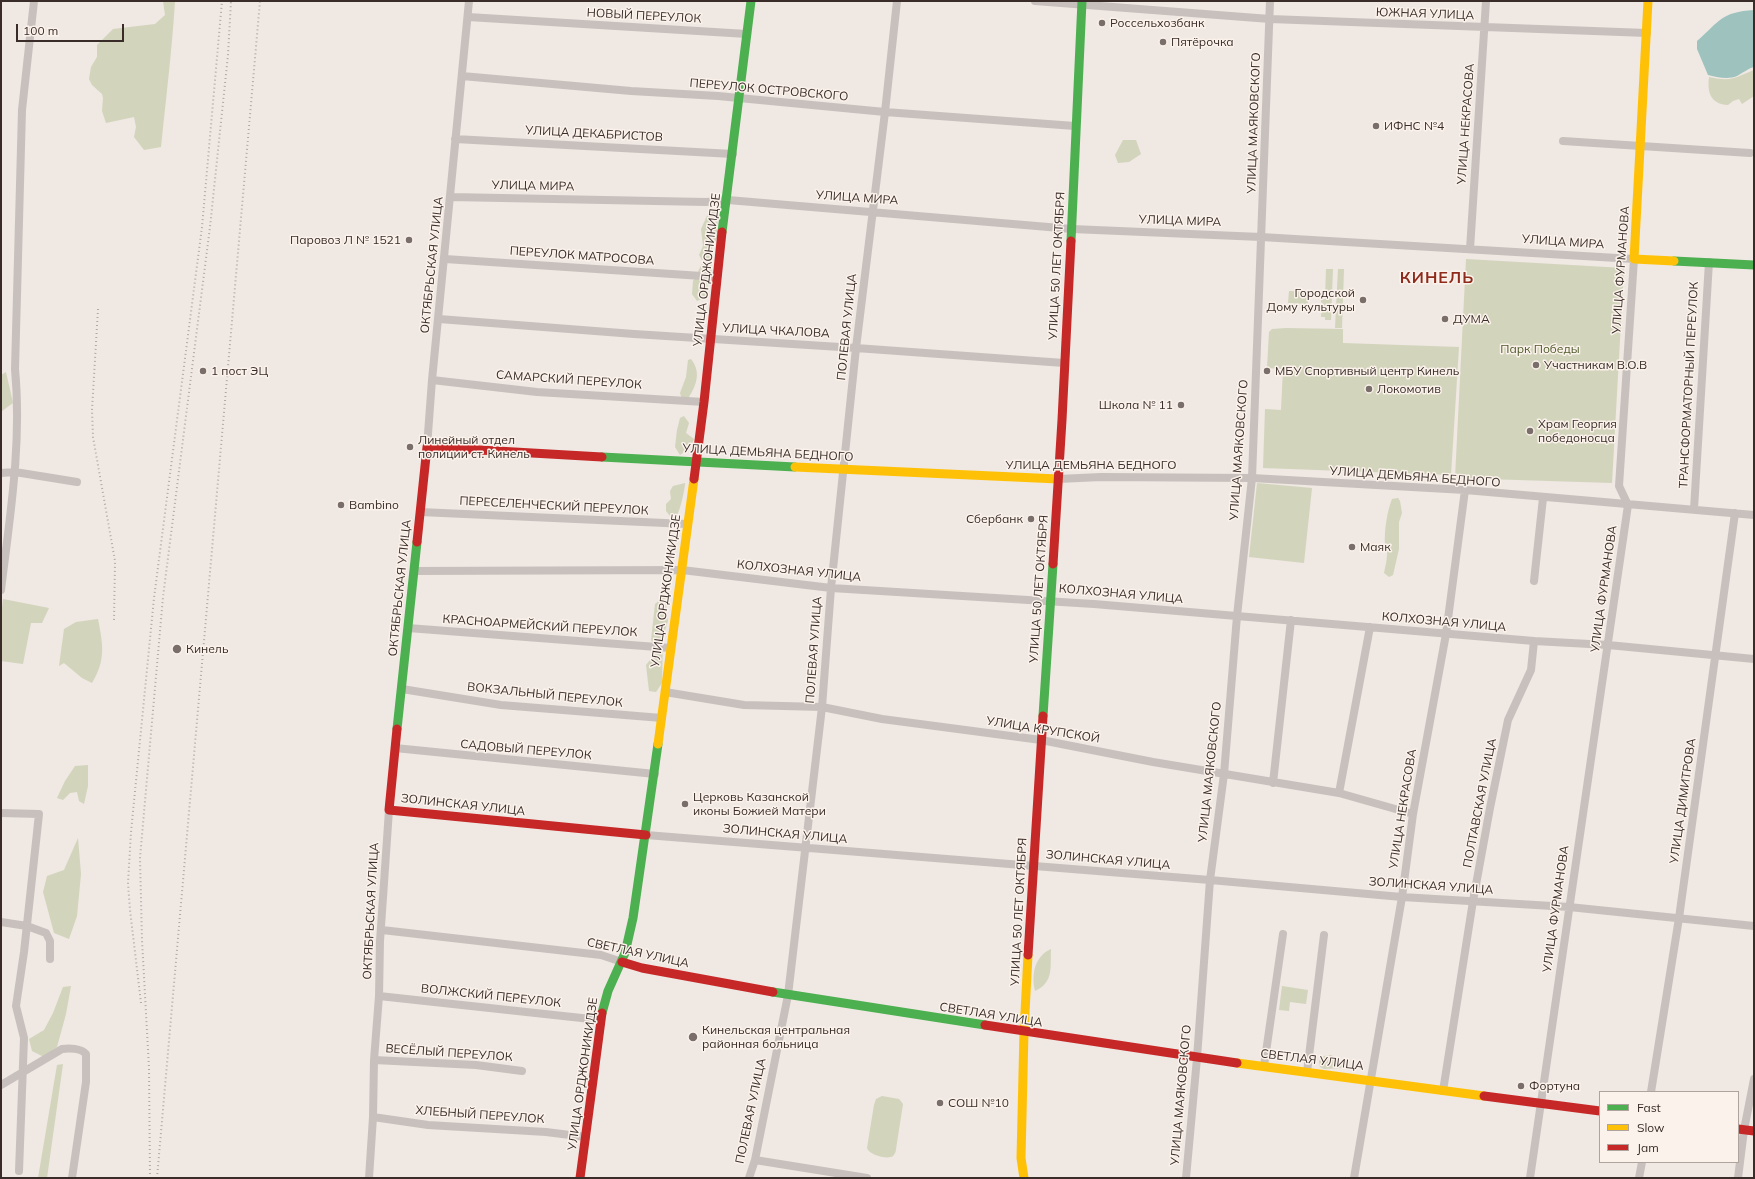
<!DOCTYPE html>
<meta charset="utf-8">
<style>
body{margin:0}
#map{position:relative;width:1755px;height:1179px;overflow:hidden;background:#efe8e3;font-family:Mulish,sans-serif}
canvas{display:block}
.frame{position:absolute;inset:0;border:2px solid #3a2d29;pointer-events:none}
.legend{position:absolute;left:1599px;top:1091px;width:140px;height:72px;box-sizing:border-box;background:#fbf2eb;border:1px solid #aea39d;margin:0;padding:5px 7px;list-style:none;font-size:12px;color:#3a2d29}
.legend li{display:flex;align-items:center;gap:8px;height:20px}
.legend b{width:20px;border:1px solid #aea39d}
.scale{position:absolute;left:16px;top:24px;width:108px;height:18px;box-sizing:border-box;border:2px solid #3a2d29;border-top:0;padding-left:5px;font-size:12px;line-height:14px;white-space:nowrap;color:#3a2d29;-webkit-text-stroke:3px #fbf2eb;paint-order:stroke}
</style>
<div id="map">
<canvas width="1755" height="1179"></canvas>
<div class="frame"></div>
<ul class="legend">
<li><b style="height:5px;background:#4caf50"></b>Fast</li>
<li><b style="height:5px;background:#ffc107"></b>Slow</li>
<li><b style="height:5px;background:#c62828"></b>Jam</li>
</ul>
<div class="scale">100 m</div>
</div>
<script>
const ctx = document.querySelector('canvas').getContext('2d');
ctx.lineJoin = 'round';
function paint(path, color) { ctx.fillStyle = color; ctx.fill(path, 'evenodd'); }
function strokePath(path, color, width, dash) { ctx.strokeStyle = color; ctx.lineWidth = width; ctx.lineCap = dash ? 'butt' : 'round'; ctx.setLineDash(dash || []); ctx.stroke(path); }
function label(font, color, halo, rows, align = 'center') {
  ctx.font = font + ' Mulish,sans-serif'; ctx.lineWidth = 3; ctx.setLineDash([]); ctx.textBaseline = 'middle'; ctx.strokeStyle = halo; ctx.fillStyle = color; for (const [text, x, y, turn = 0] of rows) {
    ctx.save(); ctx.translate(x, y); ctx.rotate((+turn || 0) * Math.PI / 180); ctx.textAlign = isNaN(turn) ? turn : align; if (halo) ctx.strokeText(text, 0, 0); ctx.fillText(text, 0, 0); ctx.restore();
  }
}
paint(new Path2D(`
 M163,1H175C172,50 166,98 161,147L144,150L134,137L136,127L134,117L106,123L102,111L103,98L102,94L92,85L89,79L91,67L97,57V45L113,29L155,24L165,15Z
 M1754,70V96L1742,104L1739,99L1733,101L1728,105C1711,104 1707,93 1709,77C1732,82 1734,78 1754,70Z
 M1123,140H1136L1141,154L1129,162L1118,163L1115,155Z
 M710,209L718,210L717,238L710,252L712,269L708,282L706,297L697,301L692,294L693,281L703,262L699,255L703,246L701,229Z
 M1466,259L1624,268L1612,483L1455,478Z
 M1326,269H1333L1331,320H1325V317H1321V314L1325,308L1324,305L1321,302V299H1325Z
 M1338,269H1344L1342,328H1335Z
 M1289,291L1308,292V304L1288,303Z
 M1286,328L1343,329V343L1459,347L1451,475L1263,468L1265,409L1281,410L1283,369L1267,368L1269,332L1272,329Z
 M691,359C701,372 697,384 689,397L682,399L680,393L686,377L688,360Z
 M6,372L13,403L2,411L1,410V375Z
 M684,416L689,423L686,433L694,439L691,447L680,455L675,447L677,430L680,418Z
 M685,483C685,489 680,511 677,515L670,516L666,511V504L671,499L670,491L673,486Z
 M1257,483L1312,488L1304,563L1249,557Z
 M1398,498L1400,501L1402,513L1399,522V549L1393,575L1389,577L1384,573C1385,567 1387,561 1387,555C1388,552 1385,549 1385,545C1384,532 1387,511 1392,499Z
 M665,596L668,621L663,637L662,683L656,692L649,691L646,665L657,651L651,640L655,604Z
 M3,599L49,608L42,623H31L23,664L1,661V616Z
 M98,619C103,645 106,660 92,683L82,678L64,663L59,666L64,629L76,622Z
 M88,765V786L84,804L79,801L77,792L70,793L63,800L57,798L65,781L75,766Z
 M78,838L81,874L77,916L69,939L54,933L43,892L47,876L64,870Z
 M1051,949C1050,968 1054,982 1035,991C1031,974 1035,956 1051,949Z
 M71,986L66,1014L57,1047L44,1057L32,1051L29,1039L44,1030L53,1013L63,987Z
 M1282,986L1308,990L1306,1004L1290,1002L1289,1011L1279,1010Z
 M1331,1055L1344,1063L1342,1068L1324,1069L1320,1067L1319,1061L1324,1056Z
 M63,1064L47,1178H38L57,1065Z
 M882,1096L899,1099L903,1104L896,1149C896,1151 895,1154 893,1156C888,1160 869,1155 867,1148L874,1105L876,1099Z`), '#d2d4bc');
paint(new Path2D(`
 M1754,10V67C1747,69 1743,73 1737,76C1728,80 1716,77 1708,75L1697,49V41C1720,21 1721,12 1754,10Z`), '#9ec3bf');
strokePath(new Path2D(`
 M1035,1L1270,19L1647,33
 M468,17L747,34
 M462,76L631,91L718,96L885,112L1075,126
 M455,139L733,154
 M1563,141L1750,153
 M451,197L706,202L728,200L1072,229L1261,237L1634,259L1619,486L1628,505L1530,1178
 M1470,249L1486,1
 M445,259L717,277
 M439,319L634,334L856,348L1064,363
 M432,380L537,392L704,402
 M427,447L432,380L469,1
 M1,473L15,472L77,482
 M1058,479L1101,477L1252,478L1465,490L1754,515
 M1694,509L1709,262
 M420,512L687,524
 M414,571L682,570L831,588L1094,604L1534,641L1608,645L1754,659
 M1534,581L1543,498
 M1,590C10,516 22,443 15,369L22,110L34,1
 M408,628L670,648
 M402,689L501,705L662,718
 M665,692L744,705L822,707L882,719L1041,740L1153,762L1339,793L1413,814
 M395,748L655,774
 M1273,783L1291,620
 M1339,793L1370,627
 M1,813L39,814L24,952L16,1006L24,1038L19,1171
 M646,835L1210,880L1402,897L1569,907L1754,926
 M1,922L27,926L46,933L50,941V959
 M382,930L601,955L622,962
 M379,996L600,1020
 M374,1060L476,1065L522,1071
 M1264,1066L1283,934
 M1307,1072L1324,935
 M1,1085L62,1049C69,1048 81,1048 86,1054V1082L72,1178
 M1443,1091L1473,901L1490,808L1508,720L1531,670L1534,641
 M1651,1092L1679,918L1735,513
 M373,1117L428,1125L546,1132L586,1137
 M755,1160L867,1178
 M369,1178L373,1117L374,1060L379,996L380,941L389,810
 M749,1178L755,1160L788,995L822,707L831,588L856,348L885,112L897,1
 M1186,1178L1197,1058L1210,880L1224,774L1237,616L1252,478L1270,1
 M1354,1178L1402,897L1413,814L1446,634L1465,490
 M1639,1178L1642,1162
 M1738,1178L1744,1130L1754,1079`), '#c8c0bc', 8);
strokePath(new Path2D(`
 M722,232L751,1
 M1071,241L1082,1
 M1674,261L1754,265
 M602,457L795,467
 M1043,716L1053,564
 M397,729L417,542
 M773,992L985,1025
 M602,1013L608,991L625,953L633,918L658,744`), '#4caf50', 9);
strokePath(new Path2D(`
 M1648,1L1634,259L1674,261
 M795,467L1058,479
 M658,744L694,479
 M1237,1063L1484,1096
 M1024,1178L1021,1158L1024,1032L1028,955`), '#ffc107', 9);
strokePath(new Path2D(`
 M694,479L704,402L722,232
 M417,542L427,447L602,457
 M1053,564L1062,420L1071,241
 M397,729L389,810L646,835
 M1028,955L1043,716
 M622,962L642,968L773,992
 M985,1025L1237,1063
 M1484,1096L1600,1111
 M1738,1129L1754,1131
 M580,1178L602,1013`), '#c62828', 9);
strokePath(new Path2D(`
 M98,309L92,410L93,437L115,561L114,620
 M141,1003L130,910L128,883L131,832L154,598L202,227L222,1
 M150,1178L149,1068L142,940L140,858L163,597L210,227L228,55L231,1
 M157,1178L260,1`), '#b0a9a6', 2, [1, 3]);
for (const [x, y, r, color] of [
 [1102,23,4,"#796e6a"],
 [1163,42,4,"#796e6a"],
 [1376,126,4,"#796e6a"],
 [409,240,4,"#796e6a"],
 [1363,300,4,"#796e6a"],
 [1445,319,4,"#796e6a"],
 [1536,365,4,"#796e6a"],
 [203,371,4,"#796e6a"],
 [1267,371,4,"#796e6a"],
 [1369,389,4,"#796e6a"],
 [1181,405,4,"#796e6a"],
 [1530,431,4,"#796e6a"],
 [410,447,4,"#796e6a"],
 [341,505,4,"#796e6a"],
 [1031,519,4,"#796e6a"],
 [1352,547,4,"#796e6a"],
 [177,649,5,"#796e6a"],
 [685,804,4,"#796e6a"],
 [693,1037,5,"#796e6a"],
 [1521,1086,4,"#796e6a"],
 [940,1103,4,"#796e6a"]
]) { const dot = new Path2D(); dot.arc(x, y, r, 0, 2 * Math.PI); ctx.fillStyle = color; ctx.fill(dot); strokePath(dot, '#fbf2eb', 1.5); }
label('12px', '#3a2d29', '#fbf2eb', [
 ["ЮЖНАЯ УЛИЦА",1425,14,2],
 ["НОВЫЙ ПЕРЕУЛОК",644,16,3],
 ["ПЕРЕУЛОК ОСТРОВСКОГО",769,90,5],
 ["УЛИЦА МАЯКОВСКОГО",1254,123,-88],
 ["УЛИЦА НЕКРАСОВА",1466,124,-86],
 ["УЛИЦА ДЕКАБРИСТОВ",594,134,3],
 ["УЛИЦА МИРА",533,186,1],
 ["УЛИЦА МИРА",857,198,4],
 ["УЛИЦА МИРА",1180,221,2],
 ["УЛИЦА МИРА",1563,242,4],
 ["ПЕРЕУЛОК МАТРОСОВА",582,256,4],
 ["ОКТЯБРЬСКАЯ УЛИЦА",432,265,-84],
 ["УЛИЦА 50 ЛЕТ ОКТЯБРЯ",1057,266,-87],
 ["УЛИЦА ОРДЖОНИКИДЗЕ",707,270,-83],
 ["УЛИЦА ФУРМАНОВА",1621,270,-86],
 ["ПОЛЕВАЯ УЛИЦА",847,327,-84],
 ["УЛИЦА ЧКАЛОВА",776,331,3],
 ["САМАРСКИЙ ПЕРЕУЛОК",569,380,4],
 ["ТРАНСФОРМАТОРНЫЙ ПЕРЕУЛОК",1689,385,-87],
 ["УЛИЦА МАЯКОВСКОГО",1239,450,-86],
 ["УЛИЦА ДЕМЬЯНА БЕДНОГО",768,453,3],
 ["УЛИЦА ДЕМЬЯНА БЕДНОГО",1091,465],
 ["УЛИЦА ДЕМЬЯНА БЕДНОГО",1415,477,4],
 ["ПЕРЕСЕЛЕНЧЕСКИЙ ПЕРЕУЛОК",554,506,3],
 ["КОЛХОЗНАЯ УЛИЦА",799,571,6],
 ["ОКТЯБРЬСКАЯ УЛИЦА",400,588,-84],
 ["УЛИЦА 50 ЛЕТ ОКТЯБРЯ",1039,589,-86],
 ["УЛИЦА ФУРМАНОВА",1604,589,-82],
 ["УЛИЦА ОРДЖОНИКИДЗЕ",666,591,-82],
 ["КОЛХОЗНАЯ УЛИЦА",1121,594,5],
 ["КОЛХОЗНАЯ УЛИЦА",1444,622,5],
 ["КРАСНОАРМЕЙСКИЙ ПЕРЕУЛОК",540,626,4],
 ["ПОЛЕВАЯ УЛИЦА",814,650,-86],
 ["ВОКЗАЛЬНЫЙ ПЕРЕУЛОК",545,695,6],
 ["УЛИЦА КРУПСКОЙ",1043,730,9],
 ["САДОВЫЙ ПЕРЕУЛОК",526,750,5],
 ["УЛИЦА МАЯКОВСКОГО",1210,772,-84],
 ["УЛИЦА ДИМИТРОВА",1683,801,-82],
 ["ПОЛТАВСКАЯ УЛИЦА",1480,803,-79],
 ["ЗОЛИНСКАЯ УЛИЦА",463,805,6],
 ["УЛИЦА НЕКРАСОВА",1403,809,-81],
 ["ЗОЛИНСКАЯ УЛИЦА",785,834,5],
 ["ЗОЛИНСКАЯ УЛИЦА",1108,860,5],
 ["ЗОЛИНСКАЯ УЛИЦА",1431,886,4],
 ["УЛИЦА ФУРМАНОВА",1556,909,-82],
 ["ОКТЯБРЬСКАЯ УЛИЦА",371,911,-87],
 ["УЛИЦА 50 ЛЕТ ОКТЯБРЯ",1019,912,-87],
 ["СВЕТЛАЯ УЛИЦА",638,953,12],
 ["ВОЛЖСКИЙ ПЕРЕУЛОК",491,996,6],
 ["СВЕТЛАЯ УЛИЦА",991,1015,9],
 ["ВЕСЁЛЫЙ ПЕРЕУЛОК",449,1053,4],
 ["СВЕТЛАЯ УЛИЦА",1312,1060,7],
 ["УЛИЦА ОРДЖОНИКИДЗЕ",583,1074,-82],
 ["УЛИЦА МАЯКОВСКОГО",1181,1095,-85],
 ["ПОЛЕВАЯ УЛИЦА",751,1111,-78],
 ["ХЛЕБНЫЙ ПЕРЕУЛОК",480,1115,4]
]);
label('12px', '#3a2d29', '#fbf2eb', [
 ["Россельхозбанк",1110,23],
 ["Пятёрочка",1171,42],
 ["ИФНС №4",1384,126],
 ["Паровоз Л № 1521",401,240,"right"],
 ["Городской",1355,293,"right"],
 ["Дому культуры",1355,307,"right"],
 ["ДУМА",1453,319],
 ["Участникам В.О.В",1544,365],
 ["1 пост ЭЦ",211,371],
 ["МБУ Спортивный центр Кинель",1275,371],
 ["Локомотив",1377,389],
 ["Школа № 11",1173,405,"right"],
 ["Храм Георгия",1538,424],
 ["победоносца",1538,438],
 ["Линейный отдел",418,440],
 ["полиции ст. Кинель",418,454],
 ["Bambino",349,505],
 ["Сбербанк",1023,519,"right"],
 ["Маяк",1360,547],
 ["Кинель",186,649],
 ["Церковь Казанской",693,797],
 ["иконы Божией Матери",693,811],
 ["Кинельская центральная",702,1030],
 ["районная больница",702,1044],
 ["Фортуна",1529,1086],
 ["СОШ №10",948,1103]
], 'left');
label('12px', '#4e5a2b', '#fbf2eb', [
 ["Парк Победы",1540,349]
]);
ctx.letterSpacing = '1px';
label('bold 16px', '#8e2b1d', '#fbf2eb', [
 ["КИНЕЛЬ",1437,278]
]);
ctx.letterSpacing = '0px';
</script>
